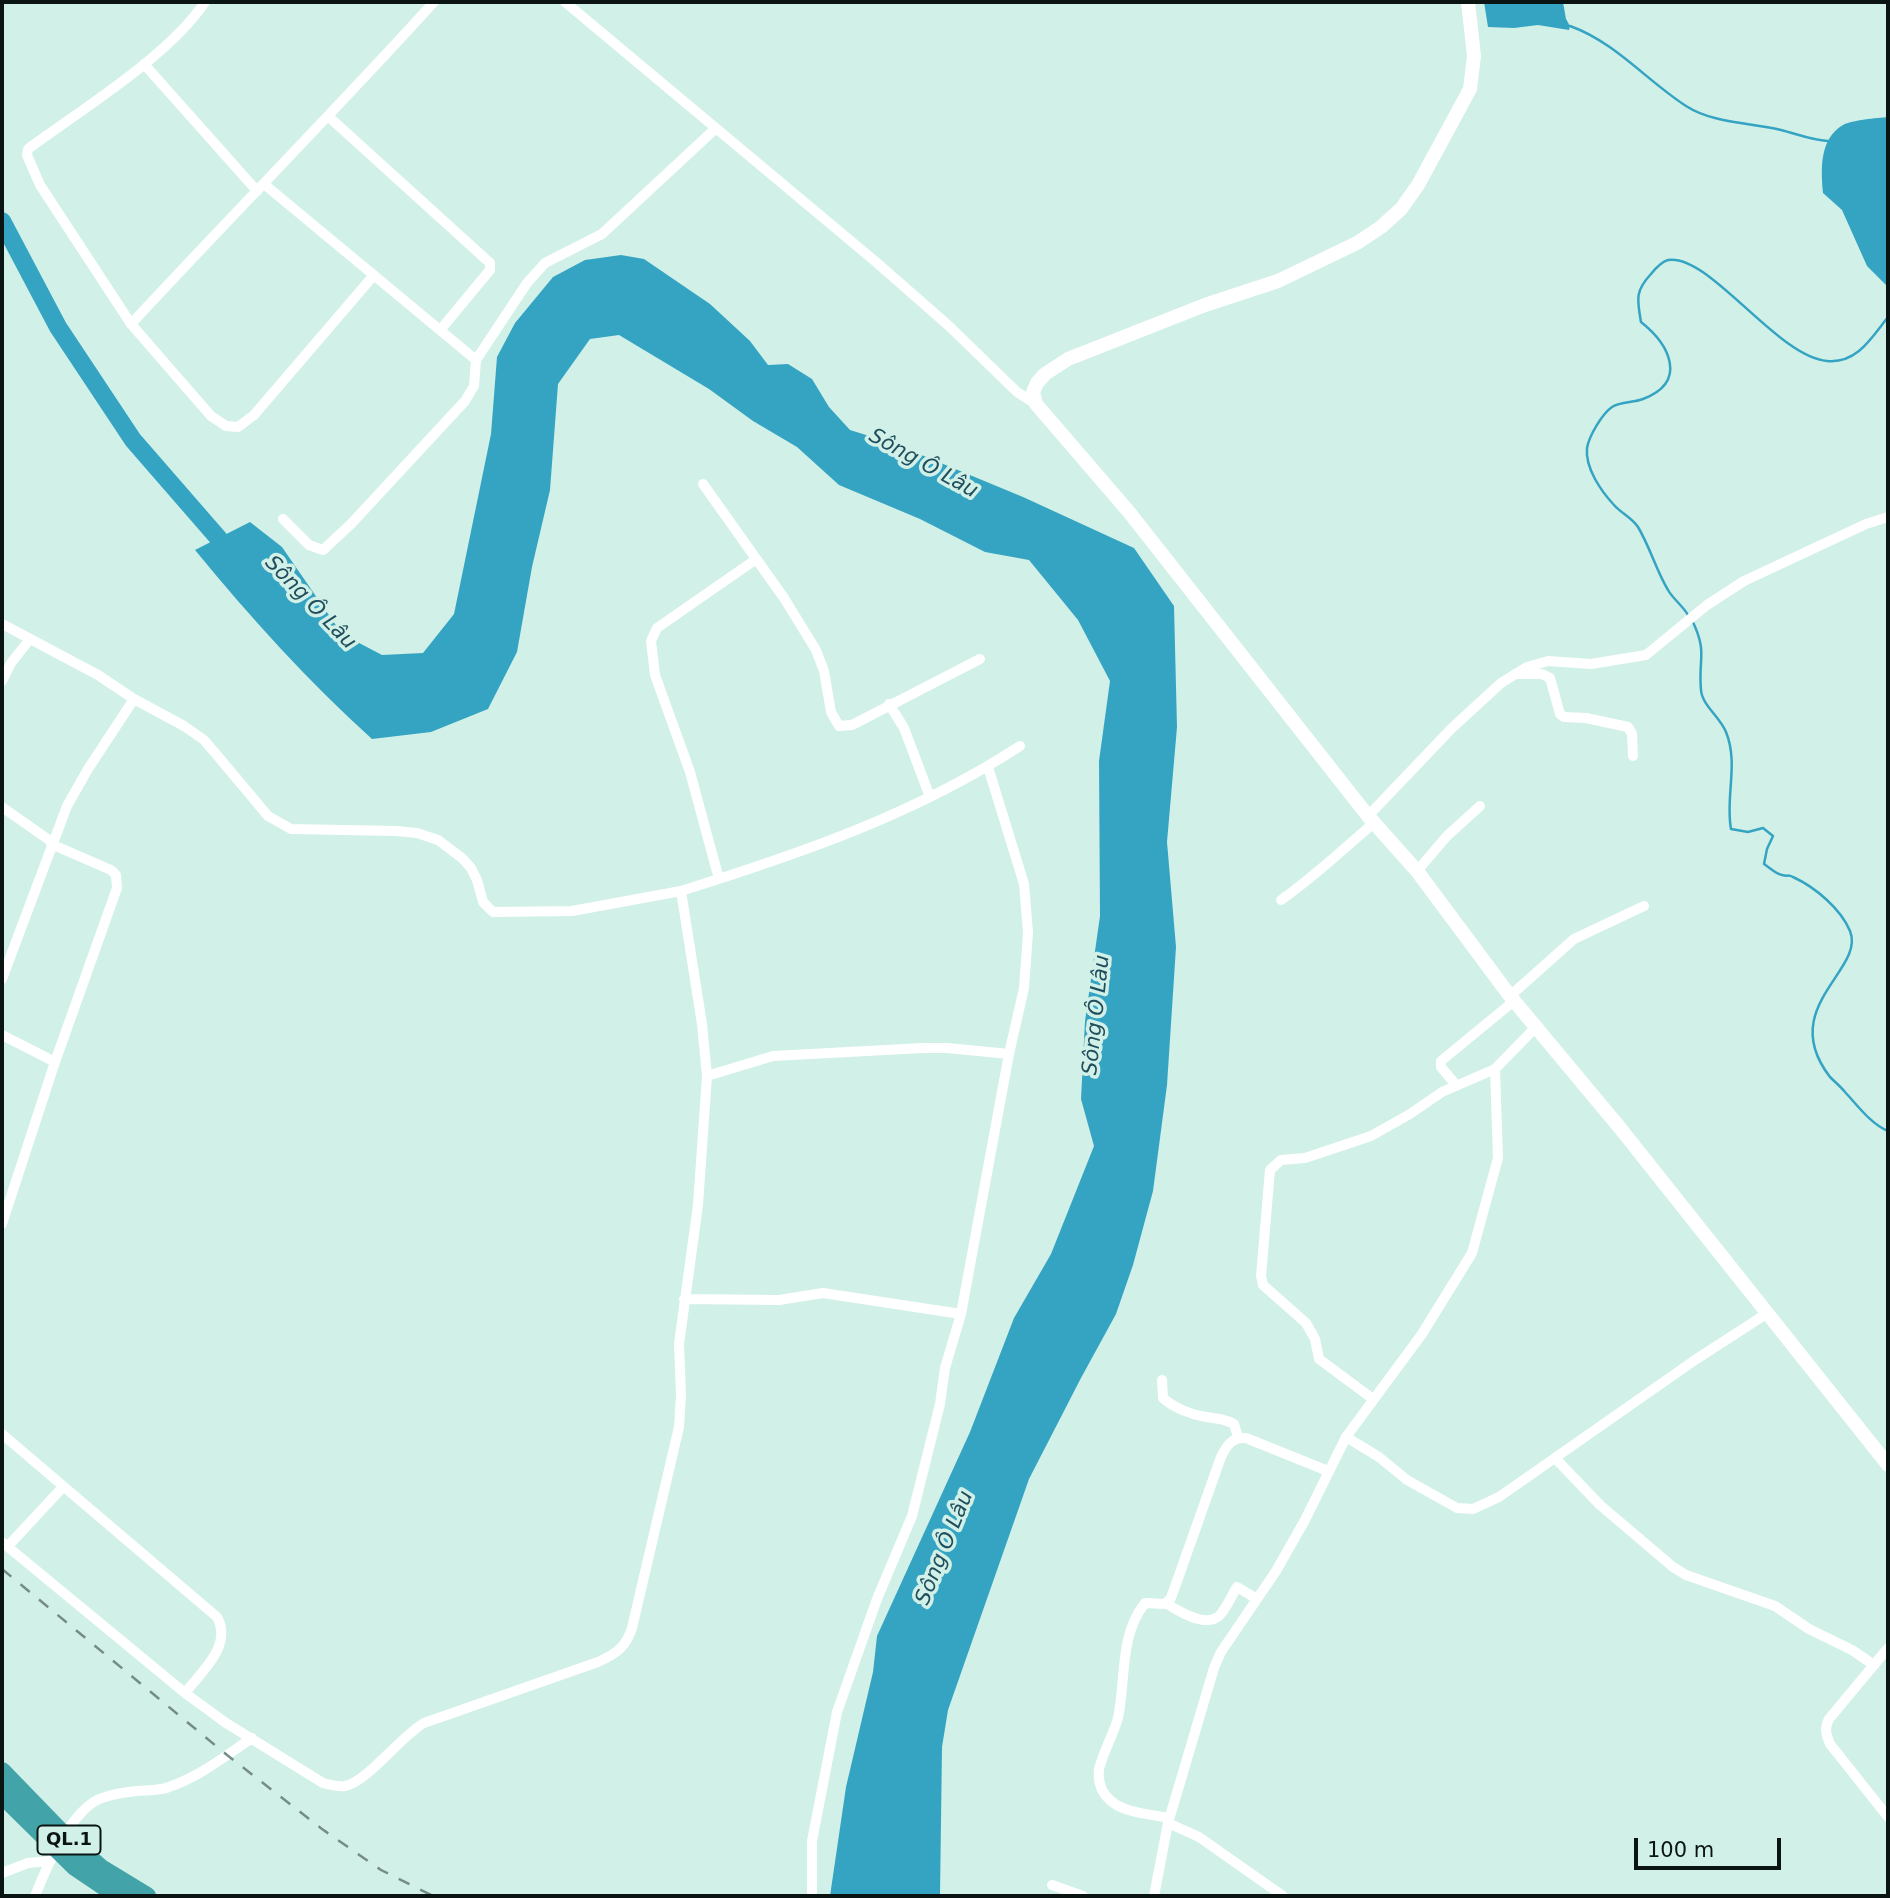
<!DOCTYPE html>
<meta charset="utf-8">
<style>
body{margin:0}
#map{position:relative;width:1890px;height:1898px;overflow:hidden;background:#d1f0e8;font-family:"DejaVu Sans",sans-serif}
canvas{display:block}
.frame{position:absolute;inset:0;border:4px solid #0a1513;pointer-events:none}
.scale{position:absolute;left:1634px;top:1838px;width:147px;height:32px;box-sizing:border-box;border:4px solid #0a1513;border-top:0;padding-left:9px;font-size:21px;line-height:24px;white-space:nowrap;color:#0a1513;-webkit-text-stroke:5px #d1f0e8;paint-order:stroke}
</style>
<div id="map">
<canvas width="1890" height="1898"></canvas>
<div class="frame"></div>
<div class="scale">100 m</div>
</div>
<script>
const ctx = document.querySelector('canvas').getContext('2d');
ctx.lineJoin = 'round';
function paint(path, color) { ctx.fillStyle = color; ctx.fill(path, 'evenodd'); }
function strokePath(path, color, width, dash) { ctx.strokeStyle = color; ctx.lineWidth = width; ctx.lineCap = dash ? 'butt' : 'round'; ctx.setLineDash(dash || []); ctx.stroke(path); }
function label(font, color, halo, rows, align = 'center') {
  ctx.font = font + ' "DejaVu Sans",sans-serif'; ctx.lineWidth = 7; ctx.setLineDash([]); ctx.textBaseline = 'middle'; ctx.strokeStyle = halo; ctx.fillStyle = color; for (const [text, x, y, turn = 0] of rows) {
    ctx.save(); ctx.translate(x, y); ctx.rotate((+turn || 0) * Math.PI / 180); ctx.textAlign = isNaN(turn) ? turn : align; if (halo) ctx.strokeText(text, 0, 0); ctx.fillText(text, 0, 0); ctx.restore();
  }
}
paint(new Path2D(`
 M1484,2H1563L1566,19L1570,26L1569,30L1538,25L1514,28L1488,27Z
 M1888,117V287L1867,266L1842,210L1823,193C1821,170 1819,139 1843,125C1852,120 1877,118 1888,117Z
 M621,255L644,259L710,304L750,341L768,365L788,364L812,379L829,407L850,430L895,444L1023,497L1134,548L1174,606L1177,727L1167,842L1176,947L1167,1085L1153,1191L1133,1265L1116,1314L1081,1378L1029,1479L948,1710L942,1747L940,1896H830L846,1787L873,1672L877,1636L970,1432L1014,1318L1051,1254L1094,1146L1081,1099L1085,1021L1100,916L1099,761L1110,681L1078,620L1029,560L985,552L920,519L839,485L797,447L753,421L709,389L619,335L590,339L558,384L550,490L532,567L517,652L488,709L431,732L372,739C308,681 250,617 195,550L250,522L282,547L342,634L382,655L423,653L454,614L491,434L497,357L515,323L553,277L585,260Z`), '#35a4c3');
strokePath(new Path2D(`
 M1570,26C1615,42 1647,81 1686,106C1712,123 1751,123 1781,130C1797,134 1811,140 1828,141
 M1688,615C1683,606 1673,599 1668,590C1656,570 1650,547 1638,527C1632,518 1621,513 1614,505C1601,491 1585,468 1587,448C1589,436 1602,414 1612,407C1621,401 1633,403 1643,399C1688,382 1670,345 1641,322C1637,299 1635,291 1651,274C1655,269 1661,262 1668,260C1709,253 1777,357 1827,361C1857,364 1872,337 1888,317
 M1692,620C1708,653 1698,658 1701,690C1702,705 1720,717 1726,732C1739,764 1725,797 1731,829L1748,832L1763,828L1773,836L1767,849L1764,864C1770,868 1776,874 1782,875C1789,877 1787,874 1793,877C1815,887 1841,909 1850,931C1866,970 1776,1007 1830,1077C1835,1082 1841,1087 1845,1092C1858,1106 1871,1124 1888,1131`), '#35a4c3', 2.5);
strokePath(new Path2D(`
 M2,221L58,327L133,440L233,555`), '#35a4c3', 18);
strokePath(new Path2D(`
 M205,2C169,56 82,109 28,149L27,155L40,185L131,324L211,416L226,426L238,427L254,415L374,275
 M565,2L876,262L949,326L1017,392L1036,404
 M144,64L257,191
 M329,117L490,263V270L441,329
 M264,184L476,360L474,386L465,401L351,524L323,550L309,545L283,519
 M131,324C231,216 335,111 434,2
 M476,360L527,283L545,263L602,234L715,129
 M703,484L784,598L816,650L824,671L831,712L839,726L852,725L980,659
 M2,624L98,675L134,699L184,726L204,740L216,754L268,816L291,829L396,831L417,833L438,840L462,858L471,868L477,880L483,902L493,912L572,911L681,891L702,1024L707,1076L698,1205L679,1344L681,1395L679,1427L632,1628C626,1647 616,1654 598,1662L424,1723C401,1736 367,1782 345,1786C337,1787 330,1785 323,1783L226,1723L185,1693L2,1542
 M1515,674H1542L1550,678L1560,714L1564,717L1586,718L1628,727L1632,734L1633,756
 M2,681L11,663L30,639
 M889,704L904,728L930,797
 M2,807L52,842
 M1368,816L1452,728L1501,683L1527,667L1548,661L1591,664L1646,655L1707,605L1744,581L1866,524L1888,517
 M1417,871L1447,836L1480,806
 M719,879L690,772L655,675L651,641L657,628L755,560
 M681,891C799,854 916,814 1020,746
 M1281,900C1314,877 1343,849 1374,823
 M2,979L67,806L88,769L134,699
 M1510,996L1574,939L1644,906
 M2,1035L55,1062
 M707,1076L773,1056L923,1048H947L1009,1054
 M1456,1085L1441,1067V1061L1514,1001
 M2,1224L55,1062L117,888L116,875L111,870L51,844
 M684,1299L779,1300L823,1293L961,1314
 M1162,1380L1163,1398C1174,1408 1192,1415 1206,1417C1217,1419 1224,1418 1234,1424L1238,1437
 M1373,1399L1319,1359L1315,1339L1306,1323L1263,1285L1261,1276L1270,1170L1281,1160L1305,1158L1371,1136L1410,1114L1442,1092L1495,1069
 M2,1434L217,1617C233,1646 201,1672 185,1693
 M1346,1437L1379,1457L1407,1480L1457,1508L1473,1509L1499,1497L1695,1360L1766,1314
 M1555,1458L1600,1505L1673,1567L1686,1575L1775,1606L1809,1629L1852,1650L1874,1665
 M8,1546L62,1488
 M1166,1603C1178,1611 1205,1628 1219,1616C1227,1608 1231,1596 1237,1587L1257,1599
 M1888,1648L1829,1719C1824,1729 1826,1734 1830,1744L1888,1817
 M1169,1818C1146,1813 1115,1814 1102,1790C1099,1783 1098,1777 1099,1769C1103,1752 1113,1736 1118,1718C1126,1681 1119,1635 1145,1603L1165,1604L1171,1598L1221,1457C1227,1445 1232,1437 1246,1438L1328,1471
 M1168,1823L1199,1837L1283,1896
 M2,1873L28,1863L50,1861
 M1052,1885L1083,1896
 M35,1896C46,1868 73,1805 105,1797C115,1794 126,1792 137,1791C147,1790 159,1791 169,1787C201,1776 225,1756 252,1738
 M812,1896V1841L837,1712L877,1599L912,1516L940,1404L945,1368L961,1314L1009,1054L1024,988L1028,933L1024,884L988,767
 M1154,1896L1168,1823L1214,1668L1221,1652L1276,1571L1305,1520L1346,1437L1422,1334L1472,1253L1498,1158L1495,1069L1536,1027`), '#fff', 10);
strokePath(new Path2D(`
 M1468,2L1474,56L1470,89L1418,185L1401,209L1381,227L1357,243L1278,281L1205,305L1068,359L1045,374L1037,383L1033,392L1036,404L1129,512L1368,816L1417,871L1510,996L1620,1128L1888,1465`), '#fff', 14);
strokePath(new Path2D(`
 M2,1771L65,1836L101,1868L147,1896
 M2,1795L75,1867L118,1896`), '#42a4a9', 18);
strokePath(new Path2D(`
 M2,1569L227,1755L322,1829L381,1870L433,1896`), '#768c87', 2.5, [12, 12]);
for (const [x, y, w] of [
 [69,1840,63]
]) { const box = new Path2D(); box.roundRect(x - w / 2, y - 14.5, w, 29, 5); ctx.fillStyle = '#d1f0e8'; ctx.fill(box); strokePath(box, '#0a1513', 2); }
label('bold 18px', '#0a1513', null, [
 ["QL.1",69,1840]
]);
label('italic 21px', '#214e5c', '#d1f0e8', [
 ["Sông Ô Lâu",923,464,29],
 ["Sông Ô Lâu",310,603,46],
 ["Sông Ô Lâu",1097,1015,-84],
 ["Sông Ô Lâu",945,1548,-68]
]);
</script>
